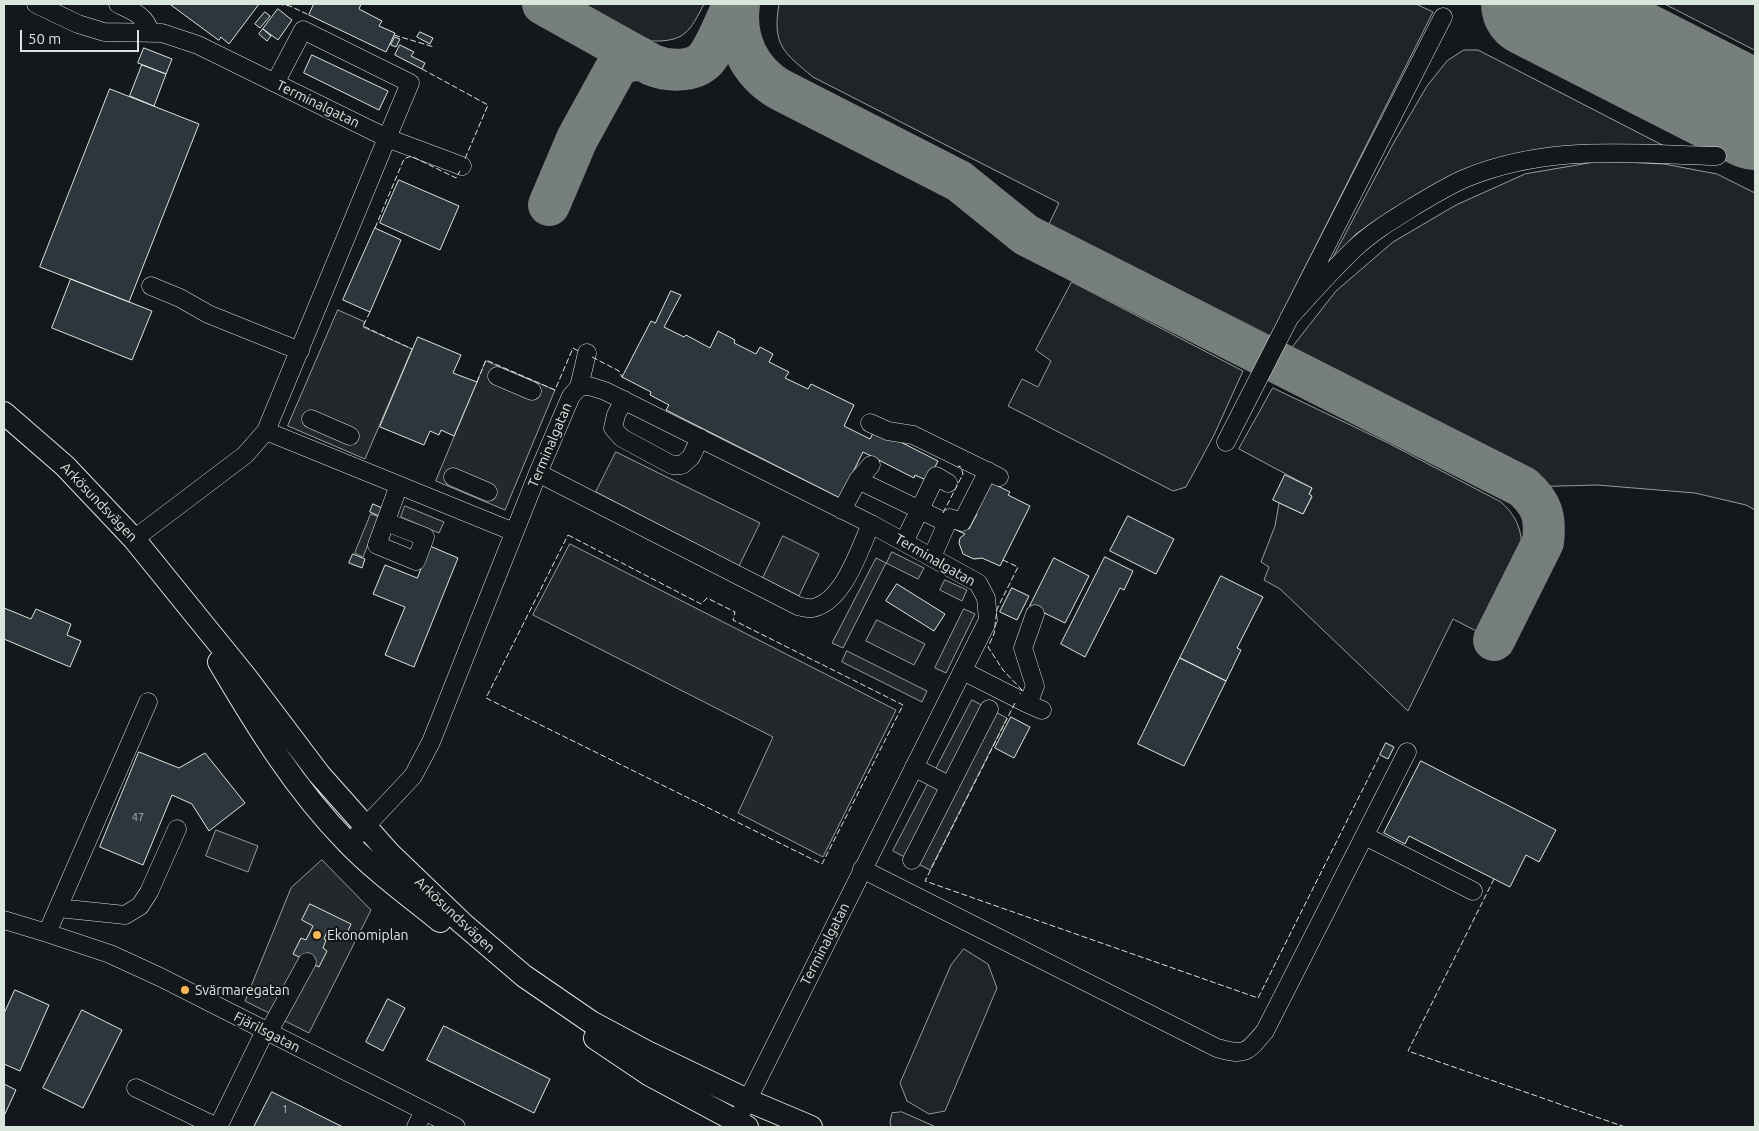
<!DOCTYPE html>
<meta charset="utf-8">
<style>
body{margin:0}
#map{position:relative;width:1759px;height:1131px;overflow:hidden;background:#14181c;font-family:Ubuntu,sans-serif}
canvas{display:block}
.frame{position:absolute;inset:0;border:5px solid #d8e6dc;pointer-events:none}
.scale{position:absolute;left:20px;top:30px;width:119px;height:22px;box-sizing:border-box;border:2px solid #d8e6dc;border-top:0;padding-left:6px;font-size:15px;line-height:18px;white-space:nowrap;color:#d8e6dc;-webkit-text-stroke:4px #14181c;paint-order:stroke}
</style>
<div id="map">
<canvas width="1759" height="1131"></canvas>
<div class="frame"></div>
<div class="scale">50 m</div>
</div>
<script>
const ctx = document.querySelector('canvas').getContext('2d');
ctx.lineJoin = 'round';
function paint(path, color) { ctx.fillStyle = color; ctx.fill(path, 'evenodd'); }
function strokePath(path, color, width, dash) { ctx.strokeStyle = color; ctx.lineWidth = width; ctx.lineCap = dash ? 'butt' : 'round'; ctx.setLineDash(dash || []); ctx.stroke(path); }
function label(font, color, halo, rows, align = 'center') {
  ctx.font = font + ' Ubuntu,sans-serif'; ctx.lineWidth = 4; ctx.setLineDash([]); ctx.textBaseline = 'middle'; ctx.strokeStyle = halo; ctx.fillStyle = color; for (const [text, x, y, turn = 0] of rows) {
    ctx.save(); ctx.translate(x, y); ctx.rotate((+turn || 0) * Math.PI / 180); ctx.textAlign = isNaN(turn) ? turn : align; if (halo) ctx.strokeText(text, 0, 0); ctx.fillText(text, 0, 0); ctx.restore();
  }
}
const green = new Path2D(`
 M578,4H704C690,31 685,42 652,41Z
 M779,4H1416L1433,12L1268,341L1051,228L1049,224L1059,203L813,77C783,52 772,45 779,4Z
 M1665,4H1755V50Z
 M1464,50H1478L1668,148L1643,145L1441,182L1392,209L1356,234L1331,261L1393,144L1427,86L1447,61Z
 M1601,161L1664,164L1717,174L1755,193V510L1746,505L1695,493L1597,485L1523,487L1527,476L1289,351L1336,291L1393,242L1456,205L1525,174Z
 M1072,282L1243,371L1214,435L1186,487L1173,491L1008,406L1022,379L1038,387L1051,361L1036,350Z
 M1273,388L1386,442L1501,502C1521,520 1524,538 1520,564L1484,635L1453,619L1408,711L1280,589L1264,580L1269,567L1261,562L1275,526L1279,503L1303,514L1312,497L1309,494L1312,488L1239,449Z
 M964,949L988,964L997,988L945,1111L929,1114L907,1101L900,1083L951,965Z
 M902,1112L936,1127H891L890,1122L892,1113Z`);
paint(green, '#202428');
strokePath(green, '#939e99', 1);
const parking = new Path2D(`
 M338,310L365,322L363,327L412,349L365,459L288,426Z
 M486,361L555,390L505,510L436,481Z
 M616,452L760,523L739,566L596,492Z
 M405,506L444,522L439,533L401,517Z
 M371,514L379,517L363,557L355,553Z
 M783,536L819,554L799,596L763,578Z
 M570,544L896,710L823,857L738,813L773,737L533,615Z
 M892,552L924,568L918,579L886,563L843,648L832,643L876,558L886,563Z
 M945,580L967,590L962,601L940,590Z
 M964,609L975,614L946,673L935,668Z
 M877,620L925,644L914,665L866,641Z
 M847,651L927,691L922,702L842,662Z
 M972,700L1007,718L930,870L893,851Z
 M216,830L258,846L248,872L206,856Z
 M322,860L371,910L309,1033L245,1001L291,888Z`);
paint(parking, '#24282b');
strokePath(parking, '#939e99', 1);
strokePath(new Path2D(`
 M543,4L652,65C667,71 692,73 705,60C716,48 726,19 734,4
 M739,4C734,39 749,71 779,89L959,181L1026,235L1523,487C1542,504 1546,517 1543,542L1494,640
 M549,205L577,139L615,70L625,61L640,60L647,62`), '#767f7c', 42);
strokePath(new Path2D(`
 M1535,4L1755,116`), '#767f7c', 108);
const building = new Path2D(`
 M170,4H259L229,44L221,37L219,40Z
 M314,4H361L359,9L382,21L379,26L395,33L386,52L309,15Z
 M278,9L292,20L278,40L263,29Z
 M265,12L270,16L260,28L255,24Z
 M263,29L271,36L267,41L259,34Z
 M420,32L433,38L430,44L417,37Z
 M395,37L400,39L396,47L391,45Z
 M400,45L414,52L411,56L425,63L422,69L395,55Z
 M144,48L172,59L166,74L138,63Z
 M312,55L388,91L379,110L304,73Z
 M142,65L166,74L154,106L130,96Z
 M110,89L199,124L129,302L40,267Z
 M399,180L459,206L440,250L380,223Z
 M375,228L401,240L370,312L343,300Z
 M71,279L152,311L132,360L52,328Z
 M671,291L681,295L664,327L684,337L686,335L710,348L718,331L735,340L734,343L756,354L760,347L773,354L769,362L789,372L785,378L808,389L811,384L854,405L844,426L870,439L873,433L881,432L938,461L928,481L915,475L914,478L863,452L840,498L666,410L669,405L650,395L651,392L622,377L651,321L655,323Z
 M418,337L461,355L453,373L477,382L454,436L441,430L439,435L430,431L424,445L380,427Z
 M1285,475L1312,488L1309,494L1312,496L1303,514L1273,500Z
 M988,481L1010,492L1008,495L1030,506L1000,566L982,558L974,559L963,554L959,543L960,538L965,534L950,527L953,521L969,529L977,514L972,512Z
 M373,504L382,508L379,516L370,512Z
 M1128,516L1174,539L1156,574L1110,551Z
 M430,546L458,558L414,667L385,655L405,607L373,594L385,565L417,578Z
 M353,554L365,559L362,568L349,563Z
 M1105,557L1133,571L1124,590L1120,588L1085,657L1061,644Z
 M1054,558L1089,576L1065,623L1030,606Z
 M1221,576L1263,597L1237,648L1241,650L1226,681L1180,658Z
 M897,584L945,614L934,631L886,601Z
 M1012,588L1029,596L1017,620L1000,612Z
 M4,608L31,619L36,609L71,624L67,635L81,641L70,667L4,639Z
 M1180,658L1226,681L1184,766L1138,744Z
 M1011,717L1030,727L1014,758L995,748Z
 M1386,743L1394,747L1388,759L1380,755Z
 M139,752L179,768L205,753L245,803L209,831L192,804L172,795L143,865L100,847Z
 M1421,761L1556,830L1539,862L1526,855L1510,887L1409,836L1405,844L1384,833Z
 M310,904L351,924L344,940L327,932L324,939L326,940L323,948L327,951L319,967L293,954L301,938L306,940L313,926L302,920Z
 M15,990L49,1005L20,1071L4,1064V1014Z
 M388,999L405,1008L383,1051L366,1042Z
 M82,1010L122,1030L83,1108L43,1088Z
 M444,1026L550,1079L534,1113L427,1060Z
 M4,1084L16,1090L4,1116Z
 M272,1092L343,1127H254Z`);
paint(building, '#2c363c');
strokePath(building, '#d8e6dc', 1);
const minor = new Path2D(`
 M36,4L78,24L104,32L162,33L198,45L387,138L266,431L245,455L134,539
 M118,4C133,11 146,16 150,32
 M275,83L303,30L410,83L387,138L462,166
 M151,286L180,298L208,314L300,351
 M1289,318C1310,295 1331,271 1354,249C1372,232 1392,220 1413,207C1430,197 1447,186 1466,178C1549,144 1630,154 1717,156
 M497,376L532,391
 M579,387L589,386L605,391L871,524L978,583L986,598L988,620L742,1111
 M624,400L616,415L613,428L622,438L672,465H682L691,457L700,438
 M311,419L350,436
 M870,423L888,431L913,435L999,477
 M266,431L514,532
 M1226,442L1443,17
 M538,473L798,606C802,607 808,609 813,608C844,601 859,550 871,524
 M453,477L488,492
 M858,480L947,523L932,557
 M842,510L858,480L871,465
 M386,522L425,537L416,561L377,545L399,485
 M947,523L950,518L962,522L988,471
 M904,542L936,476L948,483
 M963,671L1028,704L1035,686L1023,648L1035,614
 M1028,704L1042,710
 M914,767L950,786
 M1365,836L1473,891
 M349,844L413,776L431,742L538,473L571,396L579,387L587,353
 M912,860L989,709
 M862,869L1217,1048C1245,1056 1247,1053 1265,1031L1407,752
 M58,908L125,915L140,906L149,892L177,829
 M4,920L47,933L110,954L160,977L456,1127
 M47,933L148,702
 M268,1033L307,962
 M136,1088L217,1127
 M218,1127L265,1031
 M416,1127L424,1111`);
const major = new Path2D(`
 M4,413L65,466L134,539L245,676L319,774L390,854L462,923L524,976L591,1022L647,1052L747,1100L811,1127
 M219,662C256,725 295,789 347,842C375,871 408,895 440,921
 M595,1038L650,1075L747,1127`);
strokePath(minor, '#d8e6dc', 19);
strokePath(major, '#d8e6dc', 24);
strokePath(minor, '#14181c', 18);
strokePath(major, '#14181c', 22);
strokePath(new Path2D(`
 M278,4L290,6L309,15
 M394,35L434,47
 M422,69L488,105L464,161
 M375,228L404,159L411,156L456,178L460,171
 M370,312L363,326L412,349
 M592,357L619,371L622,377
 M477,382L486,360L555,390L573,348L580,352
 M943,513L963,474L961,467L958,466
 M568,535L701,604L707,598L735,612L733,620L903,705L822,864L486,698Z
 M1003,560L1018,567L997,609L994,634L988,647L1003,670L1022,690L1020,694
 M1015,703L925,881L1258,998L1380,755
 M1494,879L1408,1051L1625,1127`), '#d8e6dc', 1, [6, 2.5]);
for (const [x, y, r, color] of [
 [317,935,5,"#ffb74d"],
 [185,990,5,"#ffb74d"]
]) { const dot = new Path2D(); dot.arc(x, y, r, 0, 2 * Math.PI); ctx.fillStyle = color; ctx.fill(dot); strokePath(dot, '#14181c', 2); }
label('11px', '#adbab4', null, [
 ["47",138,817],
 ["1",285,1109]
]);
label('14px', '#d8e6dc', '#14181c', [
 ["Terminalgatan",318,104,26],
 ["Terminalgatan",550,445,-67],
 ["Arkösundsvägen",99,502,46],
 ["Terminalgatan",935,560,30],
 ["Arkösundsvägen",455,915,43],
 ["Terminalgatan",825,944,-63],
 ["Fjärilsgatan",267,1032,27]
]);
label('14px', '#d8e6dc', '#14181c', [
 ["Ekonomiplan",327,935],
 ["Svärmaregatan",195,990]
], 'left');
</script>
